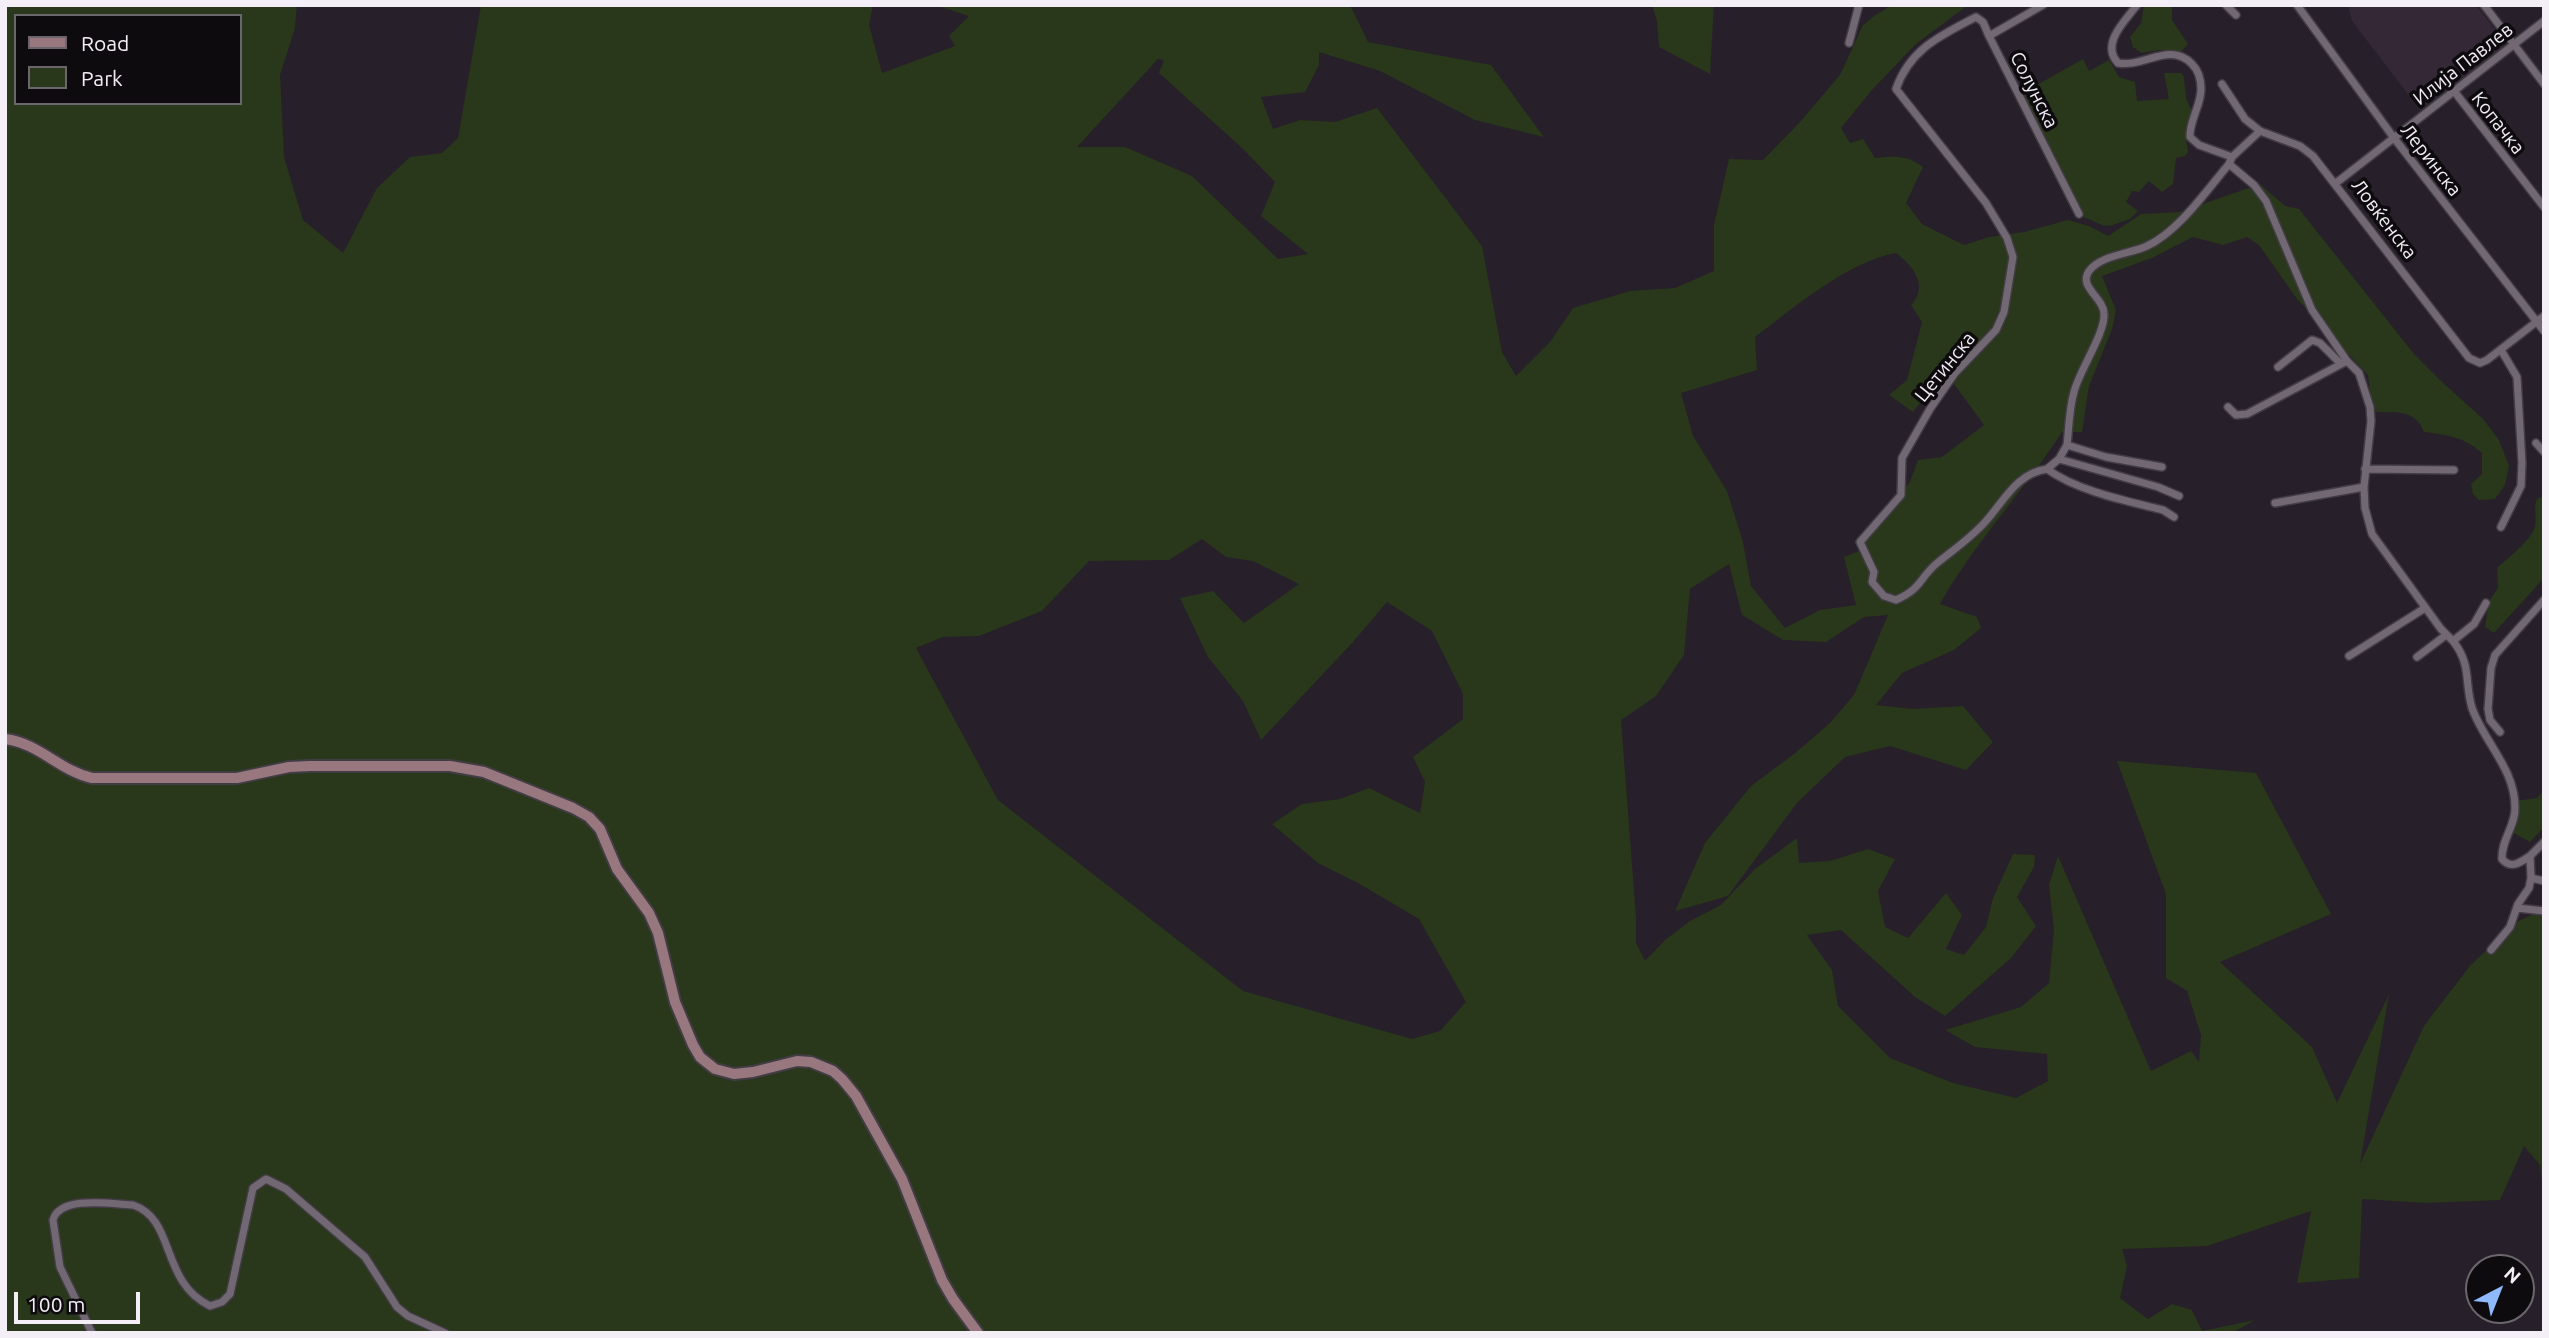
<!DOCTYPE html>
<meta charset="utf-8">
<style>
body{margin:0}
#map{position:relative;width:2549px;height:1338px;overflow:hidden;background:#271f2a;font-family:Ubuntu,sans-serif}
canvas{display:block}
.frame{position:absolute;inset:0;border:7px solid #f4eff6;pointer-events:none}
.legend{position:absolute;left:14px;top:14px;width:228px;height:91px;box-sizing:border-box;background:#0e0b0f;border:2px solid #6a666b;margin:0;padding:9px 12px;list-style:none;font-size:21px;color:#f4eff6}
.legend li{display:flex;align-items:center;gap:14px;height:35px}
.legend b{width:35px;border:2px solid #6a666b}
.north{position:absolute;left:2465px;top:1254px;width:70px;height:70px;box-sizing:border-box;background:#0e0b0f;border:2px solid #6a666b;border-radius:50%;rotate:42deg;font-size:19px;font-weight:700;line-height:28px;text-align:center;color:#f4eff6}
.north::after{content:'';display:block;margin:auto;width:24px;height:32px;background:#8eb9fc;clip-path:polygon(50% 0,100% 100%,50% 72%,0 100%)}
.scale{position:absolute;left:14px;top:1292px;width:126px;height:32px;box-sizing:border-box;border:4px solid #f4eff6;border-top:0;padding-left:9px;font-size:21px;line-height:24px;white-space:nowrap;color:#f4eff6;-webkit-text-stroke:5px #0e0b0f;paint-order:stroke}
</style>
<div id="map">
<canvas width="2549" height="1338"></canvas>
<div class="frame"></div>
<ul class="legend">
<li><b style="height:9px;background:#98787e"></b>Road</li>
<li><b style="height:19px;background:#29371a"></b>Park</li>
</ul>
<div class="north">N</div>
<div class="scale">100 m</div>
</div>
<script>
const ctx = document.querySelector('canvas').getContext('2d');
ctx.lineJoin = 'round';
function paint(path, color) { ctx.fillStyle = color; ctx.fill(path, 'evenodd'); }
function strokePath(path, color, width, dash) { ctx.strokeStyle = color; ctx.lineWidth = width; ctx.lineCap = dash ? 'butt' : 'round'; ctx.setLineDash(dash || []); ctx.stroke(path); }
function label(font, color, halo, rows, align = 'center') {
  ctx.font = font + ' Ubuntu,sans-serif'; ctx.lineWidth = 7; ctx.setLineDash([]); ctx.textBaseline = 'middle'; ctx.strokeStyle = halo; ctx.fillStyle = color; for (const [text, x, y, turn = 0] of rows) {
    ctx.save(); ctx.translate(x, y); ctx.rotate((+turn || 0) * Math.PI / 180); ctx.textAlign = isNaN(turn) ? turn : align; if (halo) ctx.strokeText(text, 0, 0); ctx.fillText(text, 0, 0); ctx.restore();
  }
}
paint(new Path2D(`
 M2348,5H2476L2506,44L2420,110L2352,21Z`), '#342837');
paint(new Path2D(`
 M5,5H297L295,28L280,75L284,157L303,220L343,253L377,188L410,157L442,153L458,138L481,5H873L869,25L882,73L955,46L949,36L969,16L935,5H1350L1368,42L1491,65L1544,137L1475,120L1380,71L1319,52V65L1305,92L1261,97L1273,129L1300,120L1335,122L1377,108L1482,246L1502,352L1516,376L1550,342L1573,308L1630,291L1675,288L1714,271V225L1729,159L1763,160L1799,123L1840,75L1863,25L1874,16L1892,5H1968L1916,44L1871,91L1841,128L1850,143L1863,139L1875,158C1894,156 1908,155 1923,167L1906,203L1922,224L1964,245L1989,237L2024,232L2068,220L2089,226L2108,236L2141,214L2180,212L2260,184L2285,206L2299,209L2414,354L2440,380L2483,419L2499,440L2509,466L2505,485L2495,499L2479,500L2473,494L2471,484L2482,474V453C2465,437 2446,435 2424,432C2415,410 2398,412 2377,412L2372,406L2368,375L2297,299L2259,245L2247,237L2223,245L2193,237L2152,258L2102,276L2116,310L2112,329L2089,386L2082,432H2062C2024,491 1975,542 1940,604L1977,617L1981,628L1954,650L1902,673L1876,705L1913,709L1963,706L1993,742L1966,770L1890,746L1845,757L1797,803L1728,896L1675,911L1705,843L1751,786L1794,754L1830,723L1854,695L1888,615L1864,617L1826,642L1783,640L1742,615L1729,564L1690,589L1684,655L1656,696L1621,720L1636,917V943L1645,961L1665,940L1690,921L1721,905L1755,869L1797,838L1799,863L1830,861L1868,849L1895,859L1878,891L1885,927L1908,938L1946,893L1962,915L1946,949L1964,955L1986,927L1993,898L2013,854L2035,855L2034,867L2017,897L2036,926L2011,958L1945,1016L1915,997L1841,930L1807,935L1832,970L1838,1006L1890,1058L1953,1083L2016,1098L2048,1081L2047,1054L1975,1047L1945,1030L2021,1007L2049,983L2054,930L2049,885L2058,856L2151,1071L2191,1051L2199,1062L2201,1035L2187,991L2166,978V894L2117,761L2256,773L2331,914L2220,962L2312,1047L2337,1103L2389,994L2360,1164L2424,1026L2469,967L2514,923L2534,914L2544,917V1201L2540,1165L2524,1146L2500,1200L2426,1203L2362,1199L2359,1278L2297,1283L2311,1211L2207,1246L2122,1249L2127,1266L2120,1298L2148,1319L2172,1304L2192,1310L2202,1331L2255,1320L2232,1333H5ZM16,16H240V103H16ZM1158,59L1164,60L1159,73L1242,148L1275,182L1261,216L1308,254L1278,259L1192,176L1125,147H1077ZM1896,253C1914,267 1929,286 1911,305L1922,322L1907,380L1889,395L1913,412L1938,380L1949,377L1984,425L1942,457L1918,460L1910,482L1866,533L1862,550L1844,557L1856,605L1820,610L1785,628L1751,586L1743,542L1727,491L1693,436L1681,393L1757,370L1755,337C1795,307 1847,262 1896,253ZM1202,539L1226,557L1253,561L1299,584L1244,623L1213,591L1180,598L1208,657L1243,701L1261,740L1353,642L1387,602L1432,631L1463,694V719L1413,757L1425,782L1420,813L1369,788L1340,799L1302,804L1272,824L1318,863L1358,883L1419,919L1466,1002L1440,1031L1412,1039L1243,991L998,800L916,648L943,637L979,636L1042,611L1089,561L1169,560Z
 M1652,5H1714L1710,74L1659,47L1657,21Z
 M2144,5H2172V20L2188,44L2180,53L2160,50L2141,53L2133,47L2130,37L2141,23Z
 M2083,59L2089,71L2109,60L2119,77L2135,82L2137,101L2169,99L2164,73H2181L2184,77L2186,98L2192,112L2186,140L2188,152L2185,156L2176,158L2173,184L2162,192L2149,181L2139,192L2132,191L2126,202L2138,211L2130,219L2110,226L2102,225L2081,216L2019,95Z
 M2544,496V578L2494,633L2485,627L2489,601L2498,588L2497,568C2507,559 2531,540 2535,527C2537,518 2533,509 2537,499Z
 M2544,790V827L2530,842L2512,832L2515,801L2537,798Z`), '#29371a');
const street = new Path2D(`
 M2043,5L1989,36L2079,214
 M2137,5C2125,21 2100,44 2118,63C2143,68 2170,41 2192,64C2199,71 2201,79 2201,89C2201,106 2189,121 2190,137L2199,145L2232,157
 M2226,5L2236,15
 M2297,5L2394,138L2544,331
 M2484,5L2544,84
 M1989,36L1983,22L1976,17C1940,36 1910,49 1896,89L1986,203L2007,238L2013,257L2004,312L1996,330L1955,373L1930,409L1902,458L1901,495L1860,542L1874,572L1872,582L1884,596L1896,600C1921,589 1919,579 1936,564C1953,550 1971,538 1986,521C2004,501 2017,473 2047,469C2077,491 2127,501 2163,510L2174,517
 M1849,43L1859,5
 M2222,84L2245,119L2260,131
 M2454,91L2544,207
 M2229,164L2254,185L2266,201L2312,310L2347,361L2359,373L2370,407L2371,421L2364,487L2365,508L2372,534L2441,629L2453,641L2474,624L2486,603
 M2336,183L2544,21
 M2501,350L2517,377L2522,463L2521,486L2501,527
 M2278,367L2312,340L2320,343L2341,364
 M2228,407L2236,415L2247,414L2347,361
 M2536,443L2544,452
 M2067,445C2069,428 2069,409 2074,392C2079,371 2106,332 2104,313C2103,297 2078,287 2089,271C2101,255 2130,254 2147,246C2178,232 2207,190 2229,164L2232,157L2260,131L2300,146L2313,156L2469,358L2480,363L2487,360L2544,316
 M2059,459L2067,445L2106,457L2162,467
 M2047,469L2059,459L2158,487L2179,496
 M2365,469L2454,470
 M2275,503L2364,487
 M2453,641C2472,665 2464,681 2472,708C2484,742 2515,769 2515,807C2516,825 2501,840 2502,859C2511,870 2521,862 2530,856
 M2349,656L2425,608
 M2417,657L2446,635
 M2500,732L2490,720L2488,709L2491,668L2495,655L2544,600
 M2531,878L2544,881
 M2517,908L2544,911
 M2491,950L2510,927L2518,904L2529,888L2531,878L2530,856L2544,842
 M92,1333L60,1267L53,1220C60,1195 112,1204 133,1205C176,1219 160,1282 210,1306L222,1302L230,1294L253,1188L266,1179L286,1189L365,1257L397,1307L408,1316L445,1333`);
const secondary = new Path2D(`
 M5,739C39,743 60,771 92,778H237L289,767L310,766H450L484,772L573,808L589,817L600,829L617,869L649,913L658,933L675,1002L693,1045L700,1057L715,1069L734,1074L753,1072L797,1061L811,1062L833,1071L842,1079L856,1096L902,1179L942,1280L953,1299L978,1333`);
strokePath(street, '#423c44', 10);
strokePath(secondary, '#423c44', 14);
strokePath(street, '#726874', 7);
strokePath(secondary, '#98787e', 10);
label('19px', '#f4eff6', '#0e0b0f', [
 ["Илија Павлев",2463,64,-38],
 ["Солунска",2034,90,63],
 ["Копачка",2498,123,52],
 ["Леринска",2431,160,52],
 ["Ловќенска",2384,219,53],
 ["Цетинска",1945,367,-51]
]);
</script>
